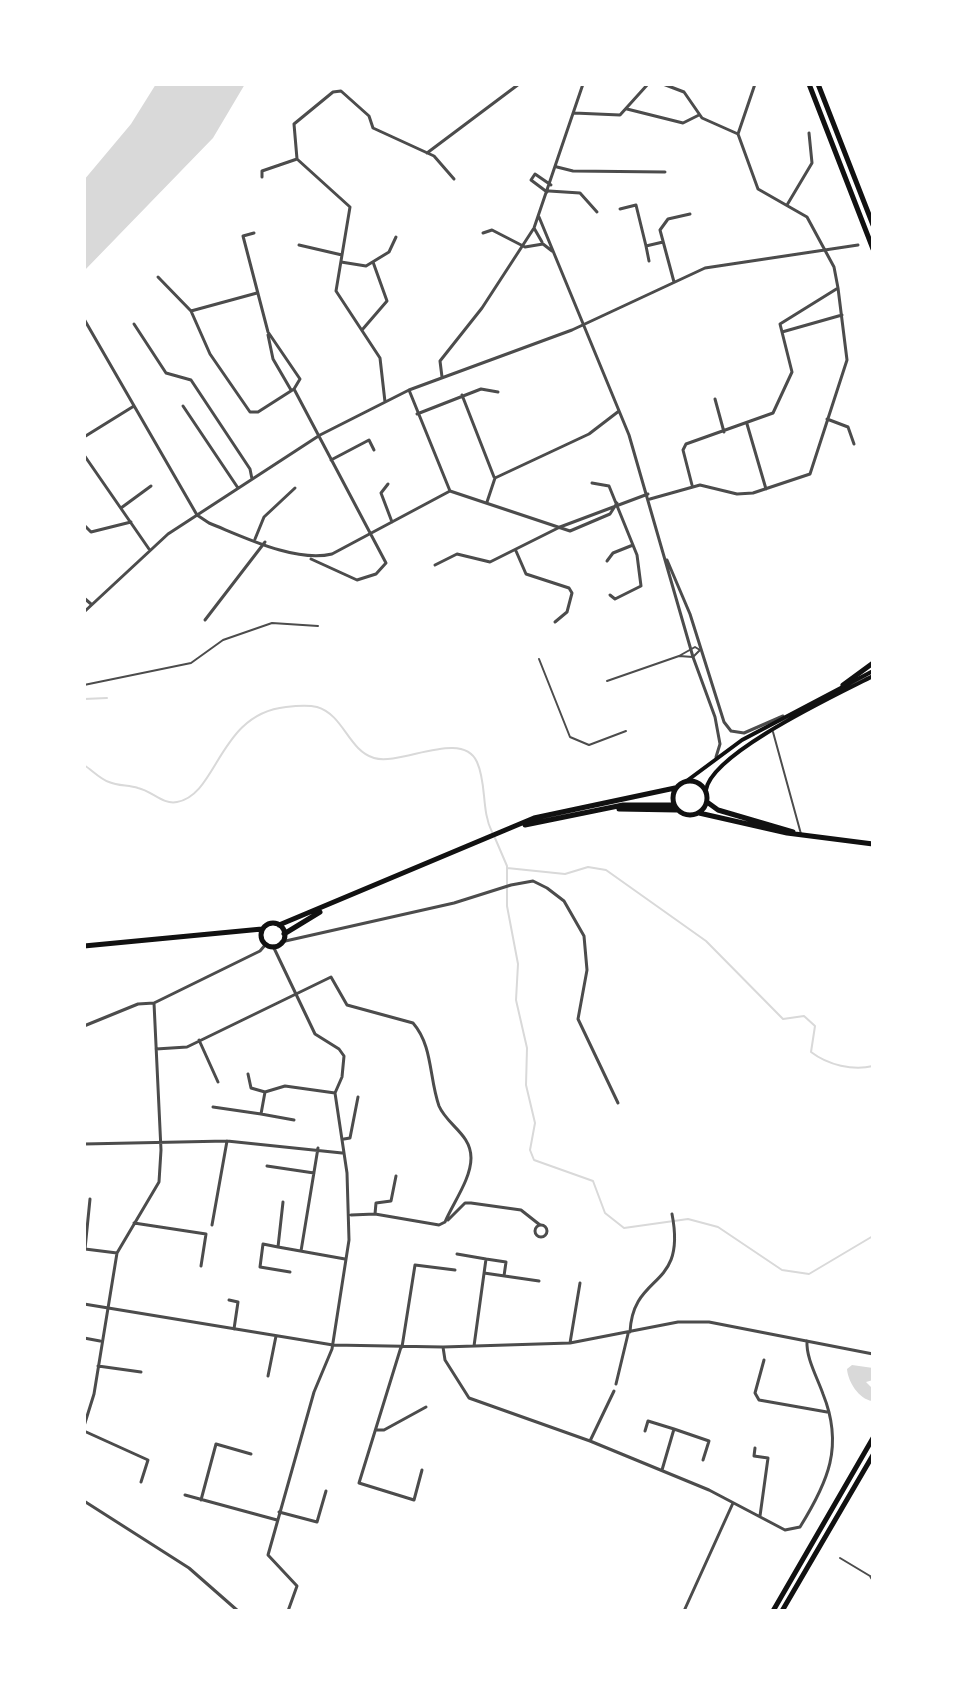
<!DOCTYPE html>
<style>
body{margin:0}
#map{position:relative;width:957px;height:1695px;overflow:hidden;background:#fff;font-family:Literata,serif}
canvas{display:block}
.frame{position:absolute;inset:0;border:86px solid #fff;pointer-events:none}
</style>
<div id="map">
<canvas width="957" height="1695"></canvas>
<div class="frame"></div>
</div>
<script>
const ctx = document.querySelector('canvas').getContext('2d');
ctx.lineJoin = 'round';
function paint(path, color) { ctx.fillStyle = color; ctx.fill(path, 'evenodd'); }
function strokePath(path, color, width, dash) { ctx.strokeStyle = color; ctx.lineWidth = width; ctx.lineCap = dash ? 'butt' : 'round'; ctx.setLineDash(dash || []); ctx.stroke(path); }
paint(new Path2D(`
 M156,84H245L213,138L84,271V180L131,124Z
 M852,1365L873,1368V1380L866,1382L873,1389L872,1401C859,1399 848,1382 847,1369Z`), '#d9d9d9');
strokePath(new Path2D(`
 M84,699L107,698
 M84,765C92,770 100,779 109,782C118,786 129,785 138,788C152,791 163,805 177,802C218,795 218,714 286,707C295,706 308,705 317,707C344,715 348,750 374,758C401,766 462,729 477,762C487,784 481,810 492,832
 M495,838L507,866V906L518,964L516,1000L527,1048L526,1085L535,1123L530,1150L534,1160L593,1181L605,1213L624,1228L688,1219L718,1227L782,1270L809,1274L873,1236
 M507,868L565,874L588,867L606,870L706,941L783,1019L804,1016L815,1026L811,1052C828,1065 853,1071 873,1066`), '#d9d9d9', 2);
strokePath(new Path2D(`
 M695,647L700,650L693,657L679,656Z
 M539,659L570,737L589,745L626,731
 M607,681L679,656
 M84,685L191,663L223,640L272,623L318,626
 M773,732L801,834`), '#4c4c4c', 2);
strokePath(new Path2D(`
 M840,1558L870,1576`), '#4c4c4c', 2);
strokePath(new Path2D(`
 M663,84L684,92L702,118L738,134
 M627,109L683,123L699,115
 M574,113L620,115L648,84
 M427,153L519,84
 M557,167L573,171L665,172
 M262,177V171L297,159
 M549,191L580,193L597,212
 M547,192L531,180L535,174L551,185
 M787,205L812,163L809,133
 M620,209L636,205L646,246L663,242
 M539,217L629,435L693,657L715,717L720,744L716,757
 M534,228L542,242
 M254,233L243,236L268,332L300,379L294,389L386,563L376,574L357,580L311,559
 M483,233L492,230L525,247L543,244L552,251
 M299,245L342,255
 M646,246L649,261
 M341,262L366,266L389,252L396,237
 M158,277L191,311L210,354L250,412H258L294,389
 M674,282L660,230L668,219L690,214
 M191,311L257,293
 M84,319L197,515L209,523C244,537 296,563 332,554L450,491
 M134,324L166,373L191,380L250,469L252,479
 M362,330L387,301L373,262
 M782,332L842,315
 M268,335L273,359L291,390
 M442,377L440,361L482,308L534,228L583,84
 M409,390L450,491L570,531L610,514L617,503
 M462,395L494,477
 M715,399L724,432
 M385,402L380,358L336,291L350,207L297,159L294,124L333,92L341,91L369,116L373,128L434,156L454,179
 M183,406L238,488
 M417,414L481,389L498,392
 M827,419L848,427L854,444
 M747,424L766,489
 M84,437L134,406
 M84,455L149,549
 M331,460L369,440L374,450
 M592,483L609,486L637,555L641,586L615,599L610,595
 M388,484L381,493L392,522
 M692,485L683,450L686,444L773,413L792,372L780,324L838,288
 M650,499L700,485L737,494L753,493L810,474L847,360L838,288L834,267L807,217L758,189L738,134L755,84
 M487,502L495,478L589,434L619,411
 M121,508L151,486
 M84,525L91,532L131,522
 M255,539L264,517L295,488
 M516,551L526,574L569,588L572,593L567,612L555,622
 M667,560L690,614L724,722L731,731L744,733L783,716
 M607,561L613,553L633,545
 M435,565L457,554L490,562L560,527L648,494
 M84,598L91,604
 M84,612L168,534L320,435L409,390L572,330L705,268L858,245
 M205,620L265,542
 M281,942L454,903L511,885L533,881L547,888L564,901L584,936L587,970L578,1019L618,1103
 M273,946L315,1034L339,1049L344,1056L342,1077L335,1093
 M84,1026L138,1004L154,1003L260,951L266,944
 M199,1040L218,1082
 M156,1049L187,1047L331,977L347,1005L413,1023C433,1046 429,1078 439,1106C447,1125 471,1134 471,1158C471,1179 453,1203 445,1222
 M248,1074L251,1088L265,1092L285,1086L335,1093
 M265,1092L261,1114L294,1120
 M213,1107L261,1114
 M344,1139L350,1138L358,1097
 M84,1144L227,1141L342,1153
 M267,1166L314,1173
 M90,1199L85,1249L117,1253
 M283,1202L278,1247L345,1259
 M375,1214L376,1203L391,1201L396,1176
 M351,1215L375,1214L439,1225L445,1222
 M448,1220L465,1203H471L521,1210L540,1225
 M134,1223L206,1234L201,1266
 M535 1231a6 6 0 1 1 12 0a6 6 0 1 1-12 0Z
 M212,1225L227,1141
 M278,1247L263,1244L260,1267L290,1272
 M301,1251L318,1148
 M457,1254L486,1259L474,1346
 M486,1259L506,1262L504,1276
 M484,1273L539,1281
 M229,1300L238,1302L234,1329
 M84,1304L333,1345L443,1347L570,1343L678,1322H709L873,1354
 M630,1332C633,1271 687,1291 672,1214
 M84,1338L100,1341
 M570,1343L580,1283
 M401,1347L359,1483L414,1500L422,1470
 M402,1347L415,1265L455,1270
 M443,1347L445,1360L469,1398L590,1441L709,1490L785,1530L800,1527C828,1482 844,1446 823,1394C817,1377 806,1358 807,1341
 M764,1360L755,1393L759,1400L827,1412
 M98,1366L141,1372
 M268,1376L276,1336
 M616,1384L628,1334
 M84,1426L94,1394L117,1253L159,1182L161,1150L154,1003
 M674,1429L709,1441L703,1460
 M376,1430H384L426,1407
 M84,1431L148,1460L141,1482
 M645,1431L648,1421L674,1429L662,1470
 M590,1441L614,1391
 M755,1448L754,1456L768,1458L760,1516
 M185,1495L277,1520
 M201,1500L216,1444L251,1454
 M84,1501L189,1568L238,1611
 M279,1512L317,1522L326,1491
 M871,1577L873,1580
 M288,1611L297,1586L268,1555L314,1392L332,1349L349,1240L347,1173L335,1093
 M684,1611L733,1503`), '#4c4c4c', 3);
strokePath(new Path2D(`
 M688,780L742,740L873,671
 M706,790C711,753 838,694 873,676`), '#111', 4);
strokePath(new Path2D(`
 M673 798a17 17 0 1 1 34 0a17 17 0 1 1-34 0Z
 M707,802L718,810L793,832
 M619,809L677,810
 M699,813L787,833L873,844
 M525,825L623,805H674
 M261 935a12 12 0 1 1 24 0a12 12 0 1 1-24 0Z
 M279,925L534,818L675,788
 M284,934L320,912
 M84,946L262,929`), '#111', 5);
strokePath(new Path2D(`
 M809,84L873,249
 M818,84L873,225
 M843,685L873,663
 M773,1611L873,1438
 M782,1611L873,1455`), '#111', 5);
</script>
